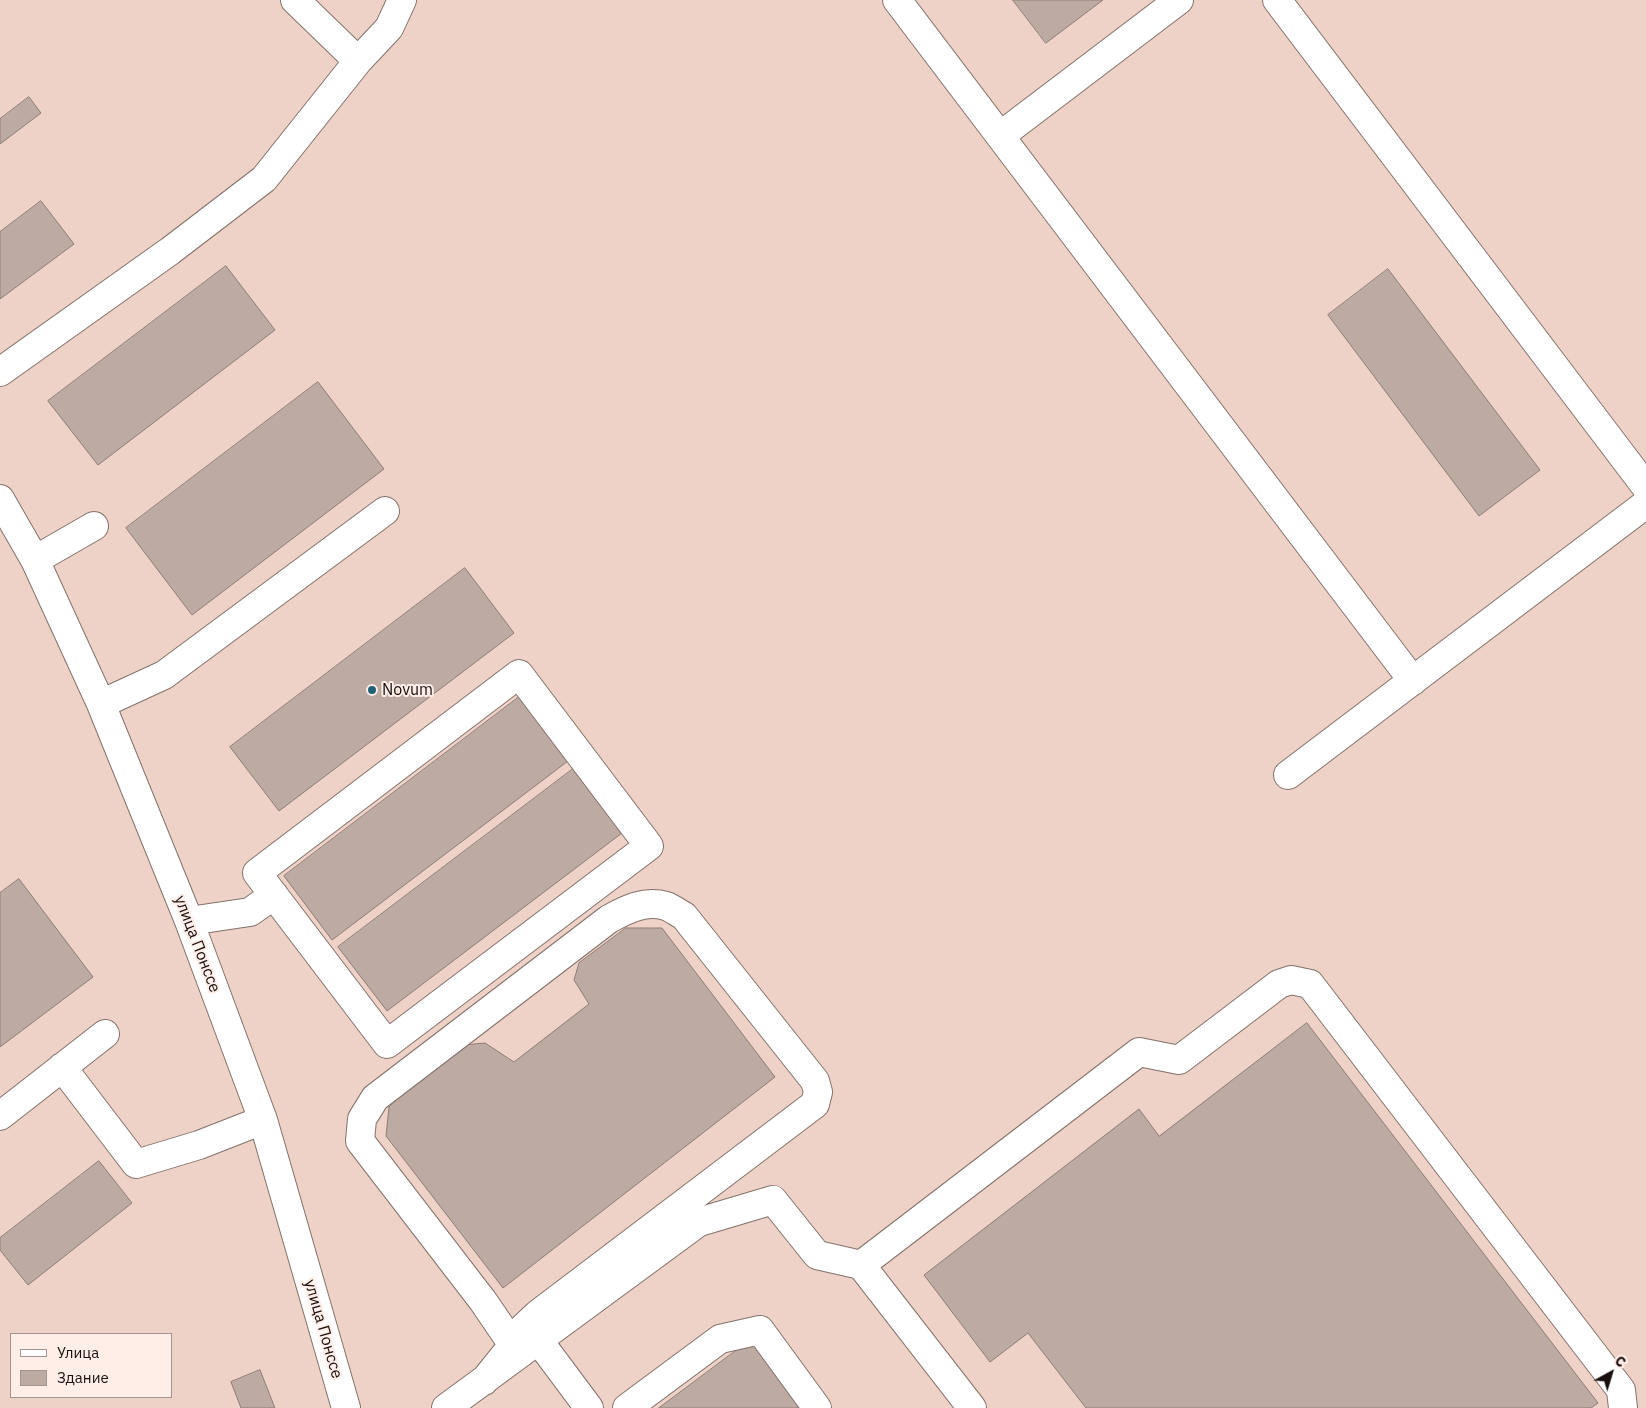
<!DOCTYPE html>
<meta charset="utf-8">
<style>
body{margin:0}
#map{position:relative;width:1646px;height:1408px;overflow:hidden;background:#f4e0d9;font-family:"IBM Plex Sans",sans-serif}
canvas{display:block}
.legend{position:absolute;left:10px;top:1333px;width:162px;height:65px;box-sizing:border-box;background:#ffeee8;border:1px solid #a29591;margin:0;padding:6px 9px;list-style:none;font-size:15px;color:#17100e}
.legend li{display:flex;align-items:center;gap:10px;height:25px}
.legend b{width:25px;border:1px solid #a29591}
.north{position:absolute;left:1586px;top:1348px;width:50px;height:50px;-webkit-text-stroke:4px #ffeee8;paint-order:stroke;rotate:39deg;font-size:14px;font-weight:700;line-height:20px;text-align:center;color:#17100e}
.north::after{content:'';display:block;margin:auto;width:18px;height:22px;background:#17100e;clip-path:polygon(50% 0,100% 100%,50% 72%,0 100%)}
</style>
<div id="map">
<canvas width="1646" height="1408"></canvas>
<ul class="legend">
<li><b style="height:6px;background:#fff"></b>Улица</li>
<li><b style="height:14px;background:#bdaaa3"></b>Здание</li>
</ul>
<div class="north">С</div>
</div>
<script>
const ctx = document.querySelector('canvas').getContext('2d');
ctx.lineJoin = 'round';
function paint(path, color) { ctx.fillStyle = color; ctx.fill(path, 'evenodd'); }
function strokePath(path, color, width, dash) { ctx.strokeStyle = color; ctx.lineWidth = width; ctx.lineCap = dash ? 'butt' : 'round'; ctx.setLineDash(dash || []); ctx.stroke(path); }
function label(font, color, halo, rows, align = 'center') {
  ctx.font = font + ' "IBM Plex Sans",sans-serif'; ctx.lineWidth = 4; ctx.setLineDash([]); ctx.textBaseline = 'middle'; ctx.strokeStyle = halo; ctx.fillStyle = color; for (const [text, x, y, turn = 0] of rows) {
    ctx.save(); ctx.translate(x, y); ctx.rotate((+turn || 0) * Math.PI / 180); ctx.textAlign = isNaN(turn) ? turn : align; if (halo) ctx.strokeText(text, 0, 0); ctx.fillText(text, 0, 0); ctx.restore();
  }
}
paint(new Path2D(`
 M0,0H1646V1408H0ZM11,1334H171V1397H11Z`), '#eed2c8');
const building = new Path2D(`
 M1013,0H1103L1046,43Z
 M29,97L41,113L0,144V119Z
 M41,201L74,244L0,299V232Z
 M226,266L275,330L98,465L48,401Z
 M1388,269L1540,470L1479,516L1328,315Z
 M318,382L384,469L192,615L126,528Z
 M465,568L514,633L279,811L230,747Z
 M519,697L568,761L332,940L284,876Z
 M573,769L622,833L387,1011L338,947Z
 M19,879L93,977L0,1047V893Z
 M626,928H662L775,1077L503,1288L386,1136L389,1107L400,1093L463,1045L485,1043L514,1062L589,1004L574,980L579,963Z
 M1307,1023L1598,1403L1591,1408H1086L1028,1333L990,1362L924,1275L1139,1109L1159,1136Z
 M99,1161L132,1203L28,1285L0,1250V1238Z
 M753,1338L805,1408H659Z
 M260,1370L275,1408H241L231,1382Z`);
paint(building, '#bdaaa3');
strokePath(building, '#8e7c76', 1);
const minor = new Path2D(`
 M295,0L358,61
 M897,0L1413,681
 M1277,0L1646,487
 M1000,136L1179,0
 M0,372L170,251L264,179L358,61L389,28L402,0
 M0,499L35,560L101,704L189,921L263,1120L346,1408
 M35,560L94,526
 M519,674L649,846L387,1044L257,873Z
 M101,704L164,675L385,511
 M1288,775L1646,504
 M189,921L250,912L274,895
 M62,1067L136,1164L199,1145L263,1120
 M0,1116L105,1034
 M861,1265L1139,1052L1179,1060L1279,984L1291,980L1310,984L1621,1390L1623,1408
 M539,1341L589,1408
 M484,1381L513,1345L521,1330L538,1314L815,1104L818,1092L815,1081L684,916C678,913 672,908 666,906C645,900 627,909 609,919L375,1098L362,1119L360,1141L483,1301L513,1345
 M446,1408L699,1222L773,1200L817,1255L861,1265L972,1408
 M627,1408L720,1339L760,1330L817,1408`);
strokePath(minor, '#83726b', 30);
strokePath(minor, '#fff', 28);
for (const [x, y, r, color] of [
 [372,690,5,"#206276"]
]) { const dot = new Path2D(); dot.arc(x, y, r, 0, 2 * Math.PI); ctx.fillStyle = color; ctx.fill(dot); strokePath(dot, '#ffeee8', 2); }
label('16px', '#17100e', '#ffeee8', [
 ["Novum",382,690]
], 'left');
label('16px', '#17100e', '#ffeee8', [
 ["улица Понссе",197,944,69],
 ["улица Понссе",323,1329,74]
]);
</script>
